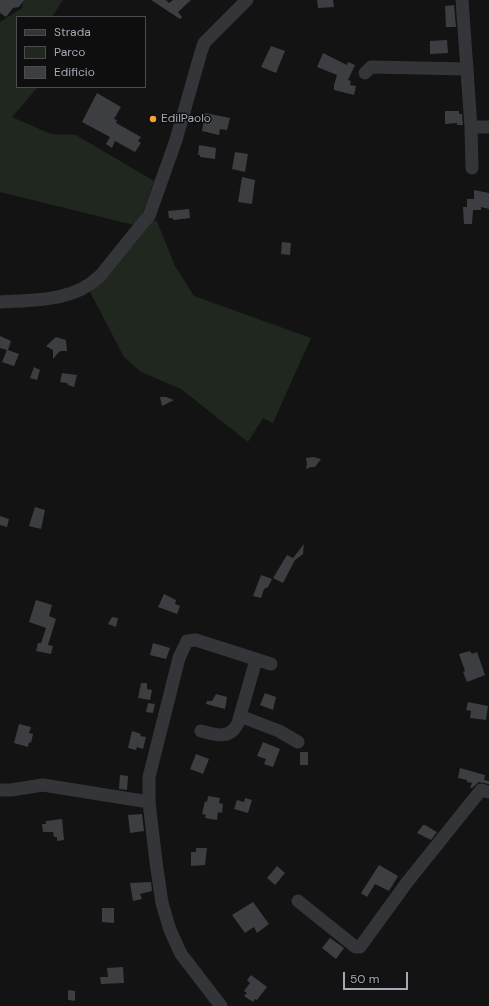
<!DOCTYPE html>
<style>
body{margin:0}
#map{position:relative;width:489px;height:1006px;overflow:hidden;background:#131314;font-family:"DM Sans",sans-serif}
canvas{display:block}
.legend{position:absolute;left:16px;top:16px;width:130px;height:72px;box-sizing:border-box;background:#0e0e0f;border:1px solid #4a4c51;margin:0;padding:5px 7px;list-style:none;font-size:12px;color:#a4aab5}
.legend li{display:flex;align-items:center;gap:8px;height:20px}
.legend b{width:20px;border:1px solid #4a4c51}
.scale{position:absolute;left:343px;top:972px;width:65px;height:18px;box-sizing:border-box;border:2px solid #a4aab5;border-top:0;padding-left:5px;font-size:12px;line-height:14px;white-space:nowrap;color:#a4aab5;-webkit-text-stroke:3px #0e0e0f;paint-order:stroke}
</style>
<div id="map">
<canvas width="489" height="1006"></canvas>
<ul class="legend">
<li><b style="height:5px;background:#343539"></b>Strada</li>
<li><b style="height:11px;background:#1f271f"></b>Parco</li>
<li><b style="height:11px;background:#3d3e41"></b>Edificio</li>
</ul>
<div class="scale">50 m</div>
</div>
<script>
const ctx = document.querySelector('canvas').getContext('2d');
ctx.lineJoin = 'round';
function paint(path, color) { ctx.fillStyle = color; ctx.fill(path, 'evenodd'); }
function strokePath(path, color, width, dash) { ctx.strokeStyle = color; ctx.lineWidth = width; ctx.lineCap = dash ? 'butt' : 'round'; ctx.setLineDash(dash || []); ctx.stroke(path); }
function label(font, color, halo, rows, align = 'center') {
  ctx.font = font + ' "DM Sans",sans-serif'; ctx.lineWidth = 3; ctx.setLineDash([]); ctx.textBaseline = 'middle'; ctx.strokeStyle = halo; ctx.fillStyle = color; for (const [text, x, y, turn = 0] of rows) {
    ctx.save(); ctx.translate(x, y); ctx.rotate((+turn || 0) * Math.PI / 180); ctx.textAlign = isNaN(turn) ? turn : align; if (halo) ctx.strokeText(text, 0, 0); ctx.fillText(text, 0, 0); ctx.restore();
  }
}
paint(new Path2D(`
 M23,0H63L52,17H17V87H38L12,117L51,134L76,135L154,181L138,226L0,192V22L22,8Z
 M149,220L157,221L175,266L194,296L311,338L273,423L263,418L248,442L181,389L141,372L124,357L90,292Z`), '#1f271f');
paint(new Path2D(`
 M0,0H24L19,7L13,8L6,17L0,13Z
 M151,0H166L169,3L173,0H191L178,12L182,17L180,19Z
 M317,0H333L334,7L318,8Z
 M454,5L456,27H446L445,6Z
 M447,40L448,53L430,54V41Z
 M271,46L285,51L276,73L261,67Z
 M323,53L347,65L348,62L355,65L348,80L351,81L350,85L356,86L354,95L334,90V85L337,75L317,67Z
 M97,93L121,107L114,119L117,120L116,123L141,137L138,141L141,143L135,152L115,141L112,148L106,144L110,137L82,122Z
 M445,111H459V114H462L463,125H457V123L445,124Z
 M205,113L230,118L227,130L220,129L219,135L202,131Z
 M199,145L216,148L215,159L200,157V155H198Z
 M235,152L248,154L245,172L232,169Z
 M242,177L255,180L252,204L238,202Z
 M474,190L489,193V209L481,207V210H473L472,224H464L463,207H467V199H474Z
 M189,209L190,218L174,220L172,218H169L168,211Z
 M282,242L291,243L290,255L281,254Z
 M0,336L11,341L8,350L19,354L14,366L2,362L7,350L0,348Z
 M56,337L66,340L67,351H60L53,359V350L46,346Z
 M34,367L40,370L37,380L30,378Z
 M62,373L77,375L74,387L68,385L67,383L60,382Z
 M160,397H166L174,400L162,406Z
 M313,457L321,459L315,467H311L306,469L307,464L306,458Z
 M35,507L45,510L41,529L29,526Z
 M0,516L9,519L7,527L0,525Z
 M304,544L303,554L295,560L283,583L273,578L287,555L293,558Z
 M261,575L272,579L268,587L264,589L261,598L253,596Z
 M164,594L176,600L175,604L180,606L177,614L158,607Z
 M36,600L52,605L49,616L56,619L48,645L53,646L51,654L36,651L38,643H41L46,628L29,622Z
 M112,617L118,618L116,627L108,624Z
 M153,643L170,648L166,659L150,655Z
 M470,651L472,654L477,652L485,675L467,682L463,672L465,671L459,654Z
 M141,683H147V689L152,690L150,700L138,698Z
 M265,693L276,697L273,710L260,705Z
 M216,694L227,697L225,709L206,704L207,701H212Z
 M468,702L488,706L486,720L470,718L471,711L466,710Z
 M148,703L155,704L153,713L146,712Z
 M19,724L31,727L29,733L33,734L31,743L29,742L28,747L14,743Z
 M132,731L141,734L140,736L146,737L143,749L137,747L136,750L128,748Z
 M263,742L280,749L273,767L264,764L266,759L257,756Z
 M300,752H308V765H300Z
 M196,754L209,759L203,774L190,769Z
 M460,768L485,775L484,780L489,781V784L479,782L472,788H470L472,783L467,782V780L458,778Z
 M120,775L128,776L127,790L119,789Z
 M208,796L220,798L219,803L223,804L222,813L218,812L217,820L205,818L206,815L202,814L205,801L207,802Z
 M245,798L252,800L248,813L234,809L237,800L244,802Z
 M142,814L144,831L130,833L128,815Z
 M62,819L64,840L57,841V837H54L53,832H43L42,824H46V821Z
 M423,825H425L437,832L431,840L417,833Z
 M196,848H207L205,865L191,866V852H196Z
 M379,865L398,876L389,891L375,884L367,897L361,893Z
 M277,866L285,873L275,885L267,878Z
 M151,882L152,891L140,894L142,899L133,901L130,883Z
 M253,902L269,924L257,933L254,927L245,933L232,915Z
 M102,908H114V923L102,922Z
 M330,938L344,948L336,959L322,948Z
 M123,967L124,983L101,984L100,977H108L107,968Z
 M251,975L267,987L257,1000L255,999L253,1002L244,996L247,993L244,991L250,983L247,980Z
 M68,990L75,991V1001L68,1000Z`), '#3d3e41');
strokePath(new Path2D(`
 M462,0L471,127L472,168
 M365,73L371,67L467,69
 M471,127H489
 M0,302C35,300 73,302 100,276L142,224L149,216L176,140L201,52L204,43L247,0
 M240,716L279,731L298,742
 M201,731C216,735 230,740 238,723L256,660
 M0,790H11L43,785L149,802
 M298,901L353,945L356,947H360L408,881L481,790L489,792
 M221,1006L181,954L170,930L162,903L156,862L149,802V777L179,658L187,641L196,640L271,664`), '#343539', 13);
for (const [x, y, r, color] of [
 [153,119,4,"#f1a52e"]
]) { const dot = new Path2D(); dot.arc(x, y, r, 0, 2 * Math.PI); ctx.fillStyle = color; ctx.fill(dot); strokePath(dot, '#0e0e0f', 1.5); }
label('12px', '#a4aab5', '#0e0e0f', [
 ["EdilPaolo",161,119]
], 'left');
</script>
